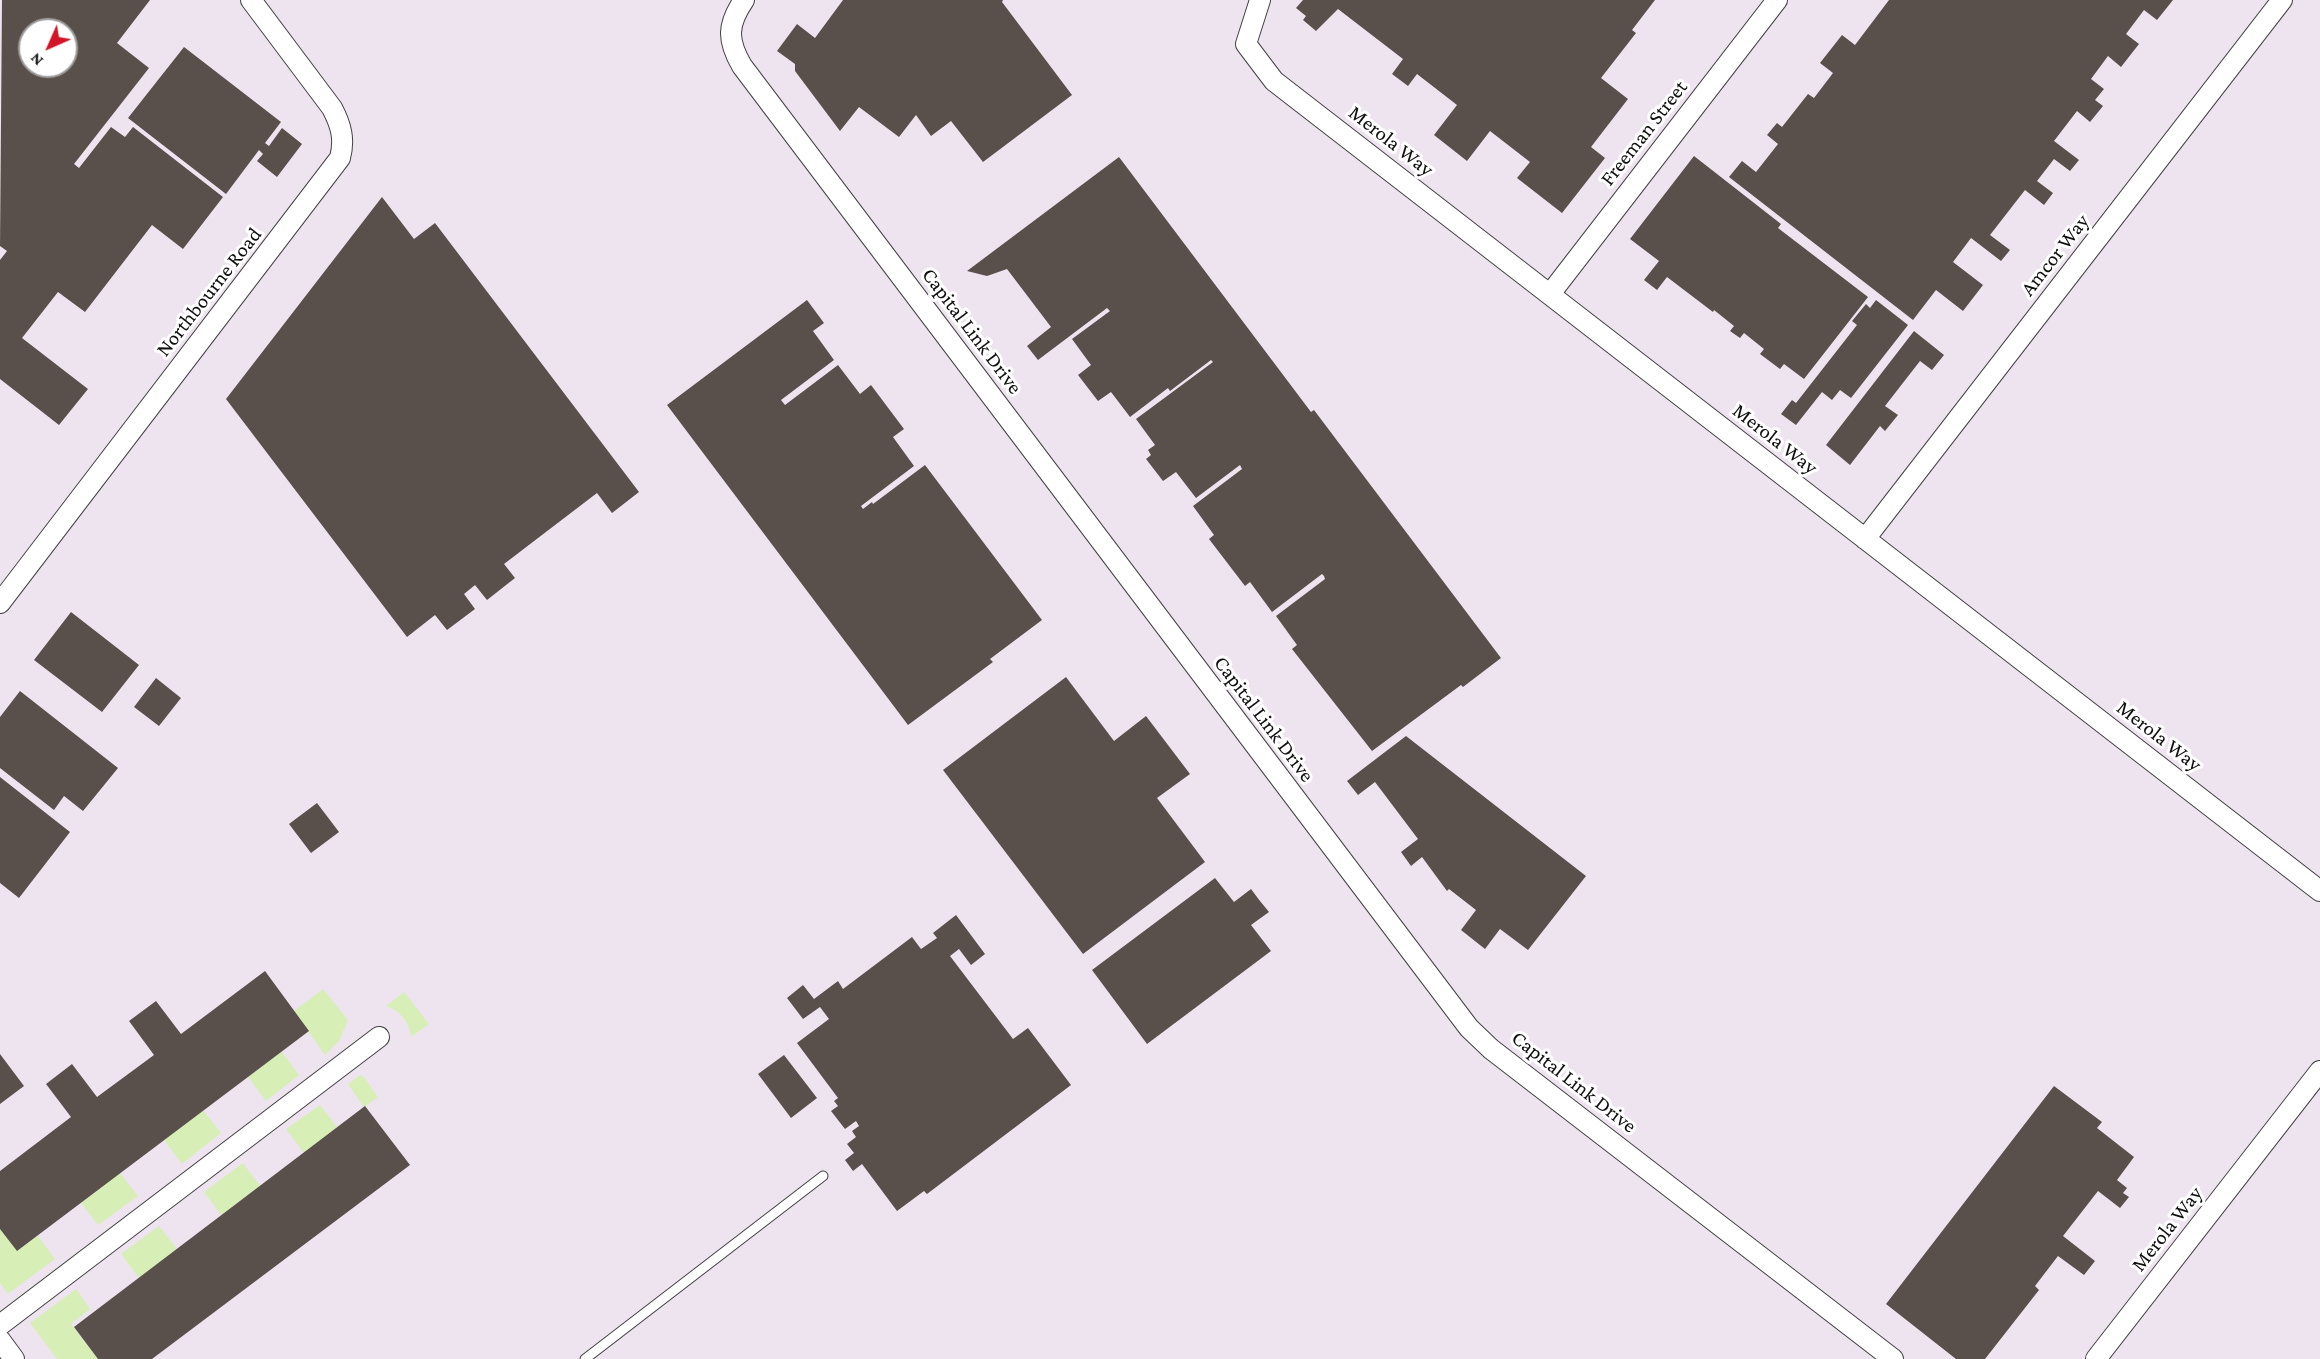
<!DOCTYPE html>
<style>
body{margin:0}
#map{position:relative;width:2320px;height:1359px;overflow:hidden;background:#fffcf4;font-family:"Crimson Pro",serif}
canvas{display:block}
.north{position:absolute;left:18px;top:18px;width:60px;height:60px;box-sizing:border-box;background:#fff;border:2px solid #9f9f9f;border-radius:50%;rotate:225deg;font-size:16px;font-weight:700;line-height:24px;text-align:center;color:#101010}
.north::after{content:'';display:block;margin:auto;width:21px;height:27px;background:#d21628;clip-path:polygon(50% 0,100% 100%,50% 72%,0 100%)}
</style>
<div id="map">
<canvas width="2320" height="1359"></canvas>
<div class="north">N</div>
</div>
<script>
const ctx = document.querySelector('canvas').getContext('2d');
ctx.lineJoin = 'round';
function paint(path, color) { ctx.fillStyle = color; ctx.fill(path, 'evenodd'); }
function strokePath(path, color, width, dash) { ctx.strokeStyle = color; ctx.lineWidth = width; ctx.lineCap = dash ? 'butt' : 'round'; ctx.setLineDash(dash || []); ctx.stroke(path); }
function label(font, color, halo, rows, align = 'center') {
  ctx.font = font + ' "Crimson Pro",serif'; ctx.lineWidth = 6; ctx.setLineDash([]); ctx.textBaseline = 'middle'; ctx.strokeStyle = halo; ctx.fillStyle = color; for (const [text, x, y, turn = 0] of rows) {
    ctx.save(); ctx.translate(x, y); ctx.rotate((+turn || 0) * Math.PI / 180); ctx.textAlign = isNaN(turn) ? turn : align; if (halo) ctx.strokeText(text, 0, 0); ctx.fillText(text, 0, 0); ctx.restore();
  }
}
paint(new Path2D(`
 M0,0H2320V1359H0ZM30,30H66V66H30Z`), '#eee4ef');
paint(new Path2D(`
 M323,989L348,1020L339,1041L325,1055L294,1011Z
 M404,992L429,1024L411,1037C409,1022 401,1011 386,1006Z
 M281,1051L299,1075L266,1101L248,1077Z
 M360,1075L363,1076L378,1097L364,1107L348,1084Z
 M320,1105L337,1127L304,1153L286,1129Z
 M203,1110L221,1133L182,1164L164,1140Z
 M243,1163L260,1186L221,1215L204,1192Z
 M120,1173L138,1196L98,1225L81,1203Z
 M159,1226L177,1249L139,1278L121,1254Z
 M0,1229L37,1235L55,1259L8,1294L0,1283Z
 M76,1289L90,1309L71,1324L98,1359H57L30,1323Z`), '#d7efb7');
paint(new Path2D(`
 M2,0H150L117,43L149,68L74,164L79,168L111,127L125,137L133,127L223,197L183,249L152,225L85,312L58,292L22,338L88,389L59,425L0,379V260L7,251L0,246ZM30,30H66V66H30Z
 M843,0H1003L1002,2L1072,95L983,162L951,121L931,136L916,115L899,137L859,107L840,131L795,71V64L777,51L797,24L815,38Z
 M1303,0H1655L1632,30L1636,33L1601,78L1628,99L1591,147L1605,158L1562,213L1517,178L1530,162L1490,131L1467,161L1434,135L1457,105L1417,74L1408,86L1392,74L1403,59L1338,9L1316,31L1303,20L1306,16L1296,8Z
 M1889,0H2173L2157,20L2144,10L2126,34L2139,44L2121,67L2108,56L2091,79L2104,89L2095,100L2103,106L2090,122L2077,111L2054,141L2079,160L2070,171L2054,159L2037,181L2053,193L2044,205L2025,190L1990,235L2010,250L2001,261L1971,238L1953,262L1983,285L1963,311L1936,290L1913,320L1729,177L1742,161L1756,172L1778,144L1767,135L1777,123L1782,127L1808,94L1814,98L1833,73L1820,63L1842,35L1855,45Z
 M184,47L281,122L265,143L269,146L282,128L302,144L277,177L257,161L263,154L259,150L226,194L128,118Z
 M1694,156L1781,224L1778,228L1868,297L1804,379L1784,364L1780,369L1760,354L1764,349L1744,333L1740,338L1730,331L1734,326L1714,310L1713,312L1667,277L1657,290L1644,280L1659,261L1630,239Z
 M1119,157L1311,412L1314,410L1501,658L1463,687L1461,685L1372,751L1292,649L1297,645L1276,616L1325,579L1324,576L1322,574L1272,612L1250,582L1245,586L1209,539L1214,535L1193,506L1242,469L1240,465L1196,498L1176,472L1163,481L1146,459L1151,455L1148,450L1155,445L1136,419L1213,362L1211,360L1170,391L1168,388L1130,417L1111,392L1098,401L1078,375L1091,365L1072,339L1110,311L1107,308L1038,360L1027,346L1051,327L1007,269L987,276L967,271Z
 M382,197L414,239L435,223L639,492L612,513L597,493L504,564L515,578L487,600L475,585L464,594L475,609L447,630L435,615L407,637L226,399Z
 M807,300L824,323L813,331L834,360L781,400L785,405L838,365L860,394L871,385L904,429L893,437L914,466L861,506L863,509L872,502L873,504L925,465L1042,620L990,659L993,662L908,725L667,405Z
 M1876,300L1908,325L1851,398L1840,390L1832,400L1822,392L1796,425L1781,414L1792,400L1796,403L1857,325L1852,321L1866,304L1870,308Z
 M1914,331L1944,355L1932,370L1920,361L1885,406L1898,415L1885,431L1880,426L1850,465L1826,445Z
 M71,612L139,665L102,712L34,660Z
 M1066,677L1114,741L1146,716L1190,774L1157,798L1205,862L1083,954L943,770Z
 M156,678L181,698L159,726L134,707Z
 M20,691L118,768L83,811L64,796L54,810L0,768V717Z
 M1406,736L1586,876L1528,950L1500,929L1485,949L1461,930L1476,910L1449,889L1447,891L1422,857L1411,866L1401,852L1418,839L1375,782L1358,795L1347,781Z
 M0,777L70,832L19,898L0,883Z
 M317,803L339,832L311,853L289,824Z
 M1215,878L1234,902L1251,889L1260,901L1269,912L1251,925L1271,951L1147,1044L1092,970Z
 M956,915L985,954L971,965L959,949L950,956L1013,1039L1028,1028L1071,1085L927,1194L924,1191L897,1211L862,1164L853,1171L845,1160L854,1153L847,1144L856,1137L852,1131L859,1126L856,1121L845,1129L831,1111L838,1106L834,1101L838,1098L797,1043L829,1019L820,1007L803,1019L787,998L803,985L814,999L838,981L843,989L912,937L921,949L937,938L933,933Z
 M265,971L309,1031L17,1251L0,1229V1171L71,1117L46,1084L72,1064L97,1097L154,1055L129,1021L156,1001L181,1034Z
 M0,1054L24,1086L0,1104Z
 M784,1055L817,1098L791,1118L758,1074Z
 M2054,1086L2102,1122L2097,1128L2134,1157L2117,1180L2127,1188L2123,1193L2129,1197L2120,1208L2098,1191L2063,1236L2095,1261L2084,1275L2058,1256L2035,1286L2039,1290L1985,1359H1956L1886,1304Z
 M365,1106L410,1165L152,1359H98L74,1327Z`), '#5a504b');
const lane = new Path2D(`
 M585,1359L823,1176`);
const street = new Path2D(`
 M744,0C727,25 727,40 742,66L1469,1028L1491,1049L1893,1359
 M1260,0L1246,44L1274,81L2320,891
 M1550,294L1777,0
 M1865,539L2282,0
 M0,603L340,158C345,139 341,125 332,108L251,0
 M0,1325L379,1037
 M0,1340L14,1359
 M2096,1359L2320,1071`);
strokePath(lane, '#434343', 11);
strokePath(street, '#434343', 22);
strokePath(lane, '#fff', 9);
strokePath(street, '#fff', 20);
label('21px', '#101010', '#fff', [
 ["Freeman Street",1644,133,-52],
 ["Merola Way",1391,141,38],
 ["Amcor Way",2055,255,-52],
 ["Northbourne Road",209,292,-52],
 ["Capital Link Drive",972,331,53],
 ["Merola Way",1775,439,38],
 ["Capital Link Drive",1264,719,53],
 ["Merola Way",2159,736,38],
 ["Capital Link Drive",1574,1082,38],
 ["Merola Way",2167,1229,-52]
]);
</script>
